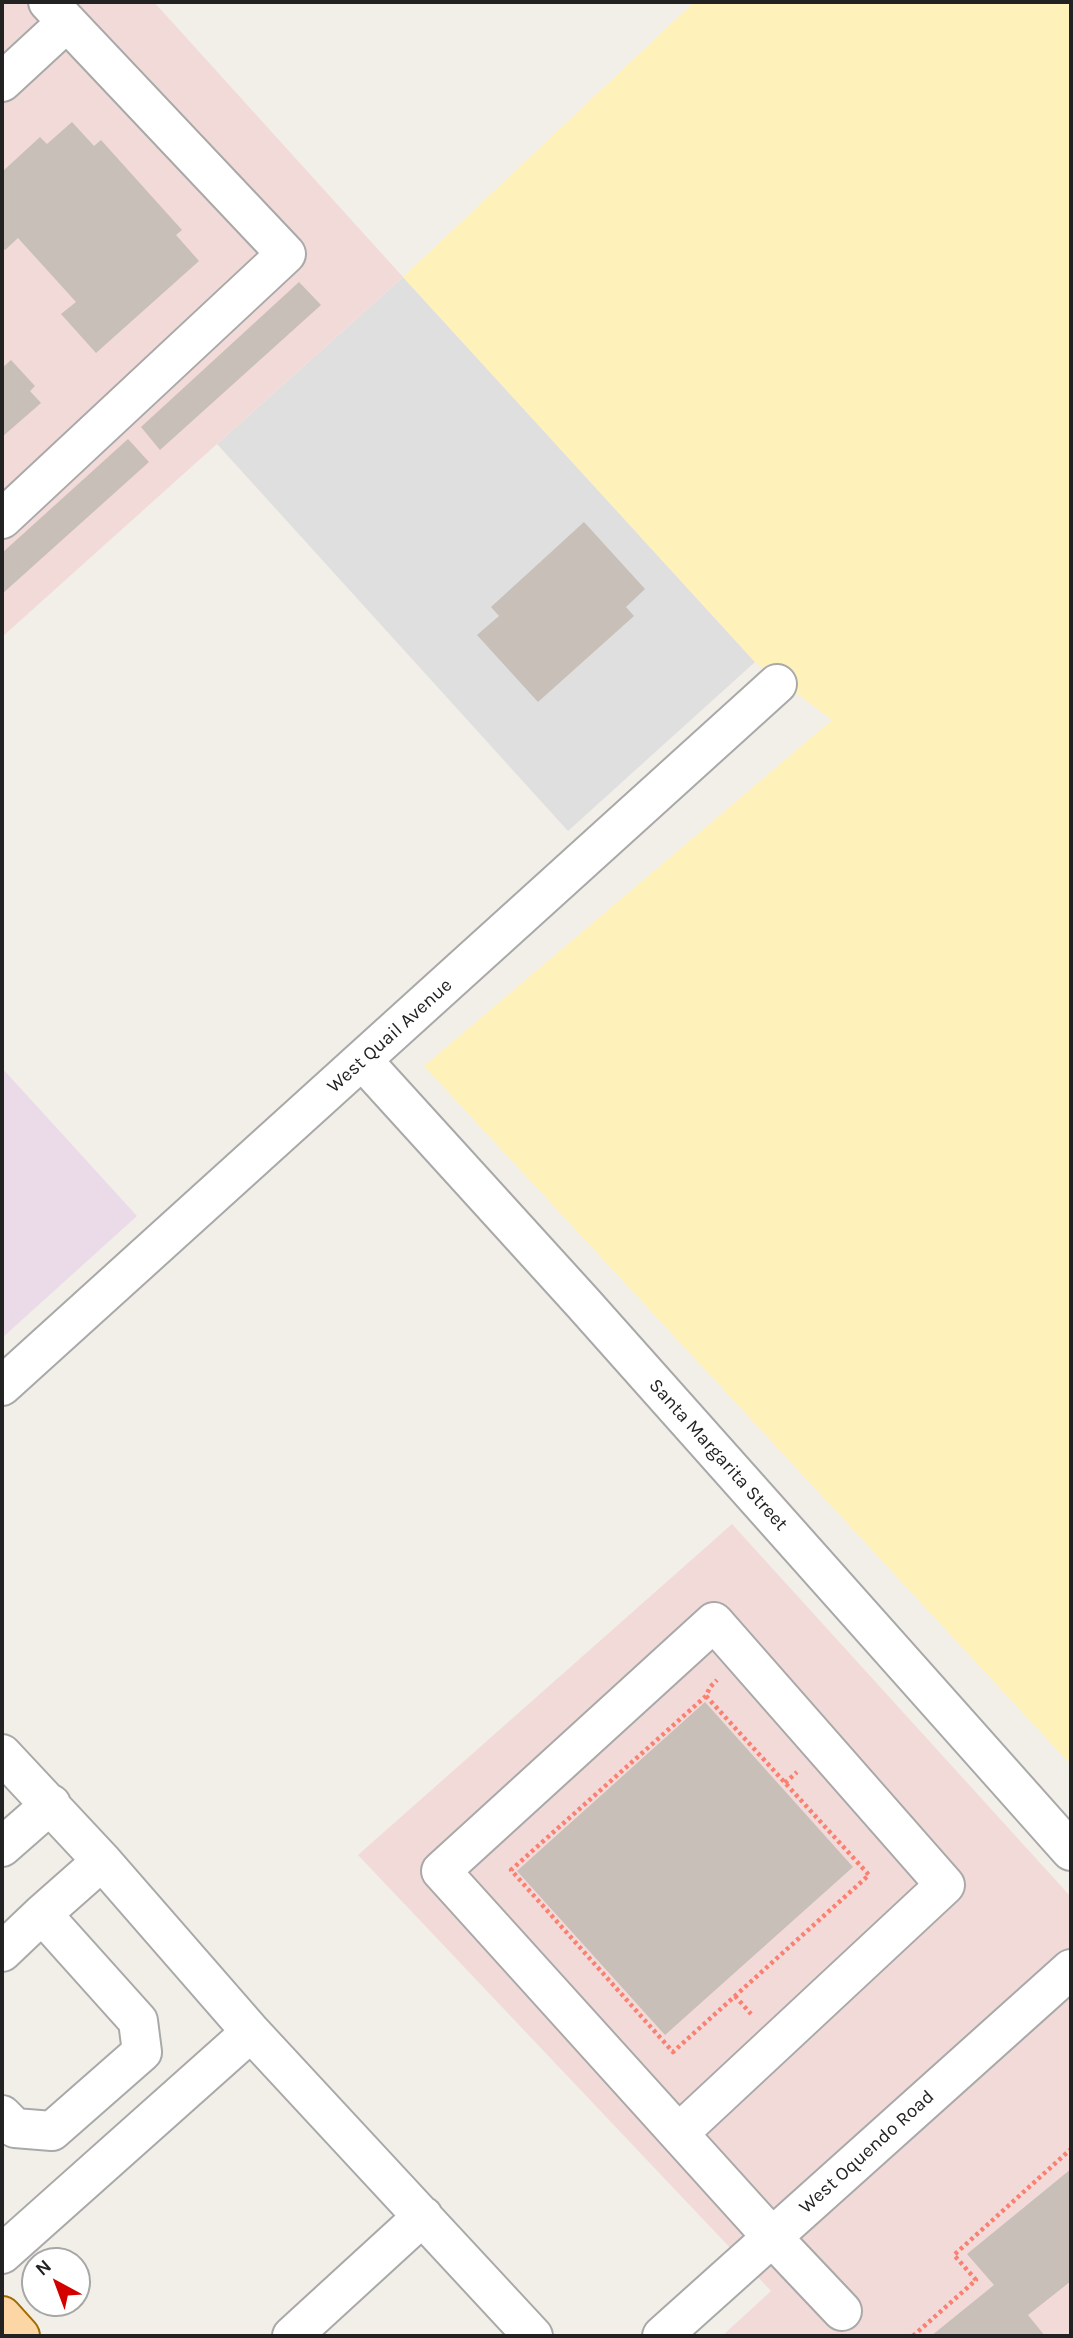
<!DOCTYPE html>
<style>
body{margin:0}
#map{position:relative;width:1073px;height:2338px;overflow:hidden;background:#f2efe9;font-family:Karla,sans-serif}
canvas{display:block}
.frame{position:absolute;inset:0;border:4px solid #222;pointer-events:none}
.north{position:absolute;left:21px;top:2247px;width:70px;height:70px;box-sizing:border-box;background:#fff;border:2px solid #a7a7a7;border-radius:50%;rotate:319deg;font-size:19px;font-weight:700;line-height:28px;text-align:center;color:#222}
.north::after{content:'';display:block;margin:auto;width:24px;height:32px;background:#d40000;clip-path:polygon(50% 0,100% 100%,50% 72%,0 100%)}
</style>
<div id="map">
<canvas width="1073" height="2338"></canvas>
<div class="frame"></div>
<div class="north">N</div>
</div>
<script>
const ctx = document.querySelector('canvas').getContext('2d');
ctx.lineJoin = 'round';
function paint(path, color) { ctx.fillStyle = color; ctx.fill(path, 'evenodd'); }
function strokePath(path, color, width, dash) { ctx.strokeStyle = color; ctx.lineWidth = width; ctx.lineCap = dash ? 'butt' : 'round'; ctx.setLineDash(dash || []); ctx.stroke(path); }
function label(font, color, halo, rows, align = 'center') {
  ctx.font = font + ' Karla,sans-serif'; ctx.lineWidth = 5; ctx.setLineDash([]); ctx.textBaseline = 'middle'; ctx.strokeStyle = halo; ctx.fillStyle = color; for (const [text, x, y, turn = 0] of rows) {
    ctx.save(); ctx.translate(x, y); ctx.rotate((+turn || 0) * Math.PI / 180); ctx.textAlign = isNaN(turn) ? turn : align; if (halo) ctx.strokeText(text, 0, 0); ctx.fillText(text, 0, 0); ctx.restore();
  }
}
paint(new Path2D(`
 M403,277L755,662L568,831L217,444Z`), '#e0dfdf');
paint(new Path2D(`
 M2,2H154L403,277L2,637Z
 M732,1524L1071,1897V2336H722L771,2291L358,1855Z`), '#f2dad9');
paint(new Path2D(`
 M2,1068L137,1216L2,1338Z`), '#ebdbe8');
paint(new Path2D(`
 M694,2H1071V1765L424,1066L832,720L755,662L403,277Z`), '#fff1ba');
paint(new Path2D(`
 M72,122L94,146L101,140L182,230L176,235L199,261L96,353L61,314L76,302L18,238L5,250L2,247V172L40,137L47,144Z
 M299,282L321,305L160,450L141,427Z
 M11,360L35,386L30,391L41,403L2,437V368Z
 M128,439L149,462L2,594V553Z
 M584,522L645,589L626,607L634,616L538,702L477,635L499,616L491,607Z
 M705,1702L853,1867L665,2035L517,1871Z
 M1071,2169V2281L1028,2315L1045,2336H931L994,2285L967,2254Z`), '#c7bfb8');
const minor = new Path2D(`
 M2,82L67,22
 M2,519L286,254L48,2
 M363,1061L583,1303L1071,1851
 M2,1386L777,684
 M2,1754L102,1861L251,2032L533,2336
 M2,1847L51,1804
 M2,1952L42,1914
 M2,2115L15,2128L52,2131L142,2052L138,2021L42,1914L102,1861
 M679,2133L945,1885L714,1622L441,1871L772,2237L842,2311
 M2,2254L251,2032
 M292,2336L423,2216
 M662,2336L1071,1969`);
const major = new Path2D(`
 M2,2316L20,2336`);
strokePath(minor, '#a9a9a9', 42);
strokePath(major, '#a06b00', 42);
strokePath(new Path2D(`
 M706,1696L869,1875L673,2052L511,1870L706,1696L710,1687L717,1680
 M785,1783L797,1772
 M735,1996L751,2014
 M913,2336L976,2280L954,2255L1071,2149`), '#fa8072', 4.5, [3.5, 3.5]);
strokePath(minor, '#fff', 38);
strokePath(major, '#fcd6a4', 38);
label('19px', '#222', '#fff', [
 ["West Quail Avenue",390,1036,-42],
 ["Santa Margarita Street",718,1455,48],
 ["West Oquendo Road",867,2152,-42]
]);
</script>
